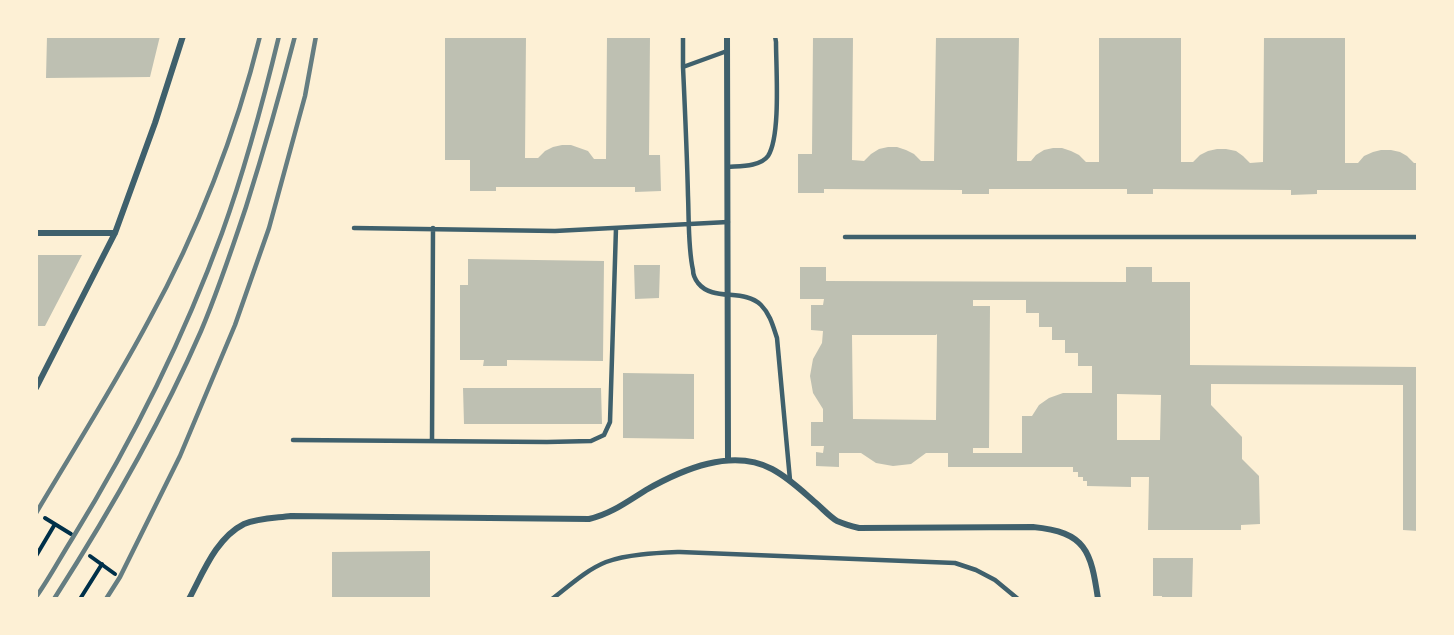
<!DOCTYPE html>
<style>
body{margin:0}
#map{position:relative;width:1454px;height:635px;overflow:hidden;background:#fdf0d5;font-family:"Playfair Display",serif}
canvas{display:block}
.frame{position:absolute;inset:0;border:38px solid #fdf0d5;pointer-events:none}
</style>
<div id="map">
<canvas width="1454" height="635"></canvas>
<div class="frame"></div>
</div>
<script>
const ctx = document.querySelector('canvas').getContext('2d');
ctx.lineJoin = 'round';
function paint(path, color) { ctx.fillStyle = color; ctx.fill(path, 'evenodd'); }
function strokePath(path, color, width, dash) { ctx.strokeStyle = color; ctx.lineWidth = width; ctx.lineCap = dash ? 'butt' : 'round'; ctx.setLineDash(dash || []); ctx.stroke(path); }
paint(new Path2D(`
 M47,36H160L150,77L46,78Z
 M445,36H526L525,158H538L545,151L553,147L562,145H571L588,151L594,159H606L607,36H650L649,155H660L661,191L635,192V187H496V191H470V160H445Z
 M813,36H853L852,160L864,161L871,154L879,149L888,147H897L906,150L914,154L921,161H934L936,36H1019L1017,161H1031L1036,155L1044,150L1053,148H1062L1071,151L1079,155L1086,162H1099V36H1181V162H1193L1200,155L1208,151L1217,149H1226L1236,151L1243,156L1250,163L1263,162L1264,36H1345V163H1358L1364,156L1373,152L1381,150H1391L1400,152L1407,156L1414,163H1418V190H1317V194L1291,195V190L1153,189V194H1127V189H989V194H962V190L824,189V193H798V154H812Z
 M36,255H82L45,326H36Z
 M468,259L604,261L603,361L507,360V366H483L484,360H460V285H468Z
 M634,265H660L659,298L635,299Z
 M800,267H826V281L1126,282V267H1152V282H1190V365L1417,367L1418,531L1403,530V385L1211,384V405L1242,437V459L1259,476L1260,524L1241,525V530H1148L1149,477H1131V487L1087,486V481H1083V477H1078V472H1073V467H948V453H926L911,464L893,466L876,463L861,453H839V467L816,466V452L823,453L824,446H811V422H823V409L813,393L810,376L813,359L822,343L823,331L811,330V305H823L824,299H800ZM973,300H1026V313H1039V327H1052V340H1065V353H1078V366H1092V393H1063L1049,398L1039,405L1032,416H1022V453H973V448H989L990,306H973ZM937,334L936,420L853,419L852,335H936ZM1117,394L1161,395L1160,440H1117Z
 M623,373L694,374V439L623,438Z
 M463,388H601L602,424H464Z
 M430,551V599H332V552Z
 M1153,558H1193L1192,599H1162V596H1153Z`), '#bec0b2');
strokePath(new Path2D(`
 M45,518L71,534
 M36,556L55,524
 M90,556L115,574
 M80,599L102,564`), '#003049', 4);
strokePath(new Path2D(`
 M683,36V67
 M727,51L683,67C685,110 687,153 688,196C689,219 688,248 693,270C693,275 695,279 698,283C713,302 744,288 761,305C770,314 773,326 777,338L790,480
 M728,167C739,166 760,167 768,156C781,136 776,68 776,42L775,36
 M354,228L555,231L728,222
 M845,237H1418
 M293,440L547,442L591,441L604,435L610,422L616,228
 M432,441L433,228
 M552,599C569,586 586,570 606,562C628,554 657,553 680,552L955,563L976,570L995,580L1018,599`), '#3f606c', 4.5);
strokePath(new Path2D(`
 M727,36L728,460
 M36,233H115
 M36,388L115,233L155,123L183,36
 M189,599C203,573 216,538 244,524C258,518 276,518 291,516L589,519C611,514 628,501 646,490C683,469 732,448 772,469C789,478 802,491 816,503C823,509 829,516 837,521C844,524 851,526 859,528L1033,527C1086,532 1091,551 1098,599`), '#3f606c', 6);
strokePath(new Path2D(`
 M36,513C74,449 114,386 149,320C197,233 236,133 260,36
 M36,597C49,579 60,558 72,539C131,443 183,340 222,233C245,169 263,102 279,36
 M54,599C109,513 160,425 201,331C218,291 232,249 246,207C264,150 280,94 295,36
 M106,599L120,577L180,456L235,325L269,228L305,96L316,36`), '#657d81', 4.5);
</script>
